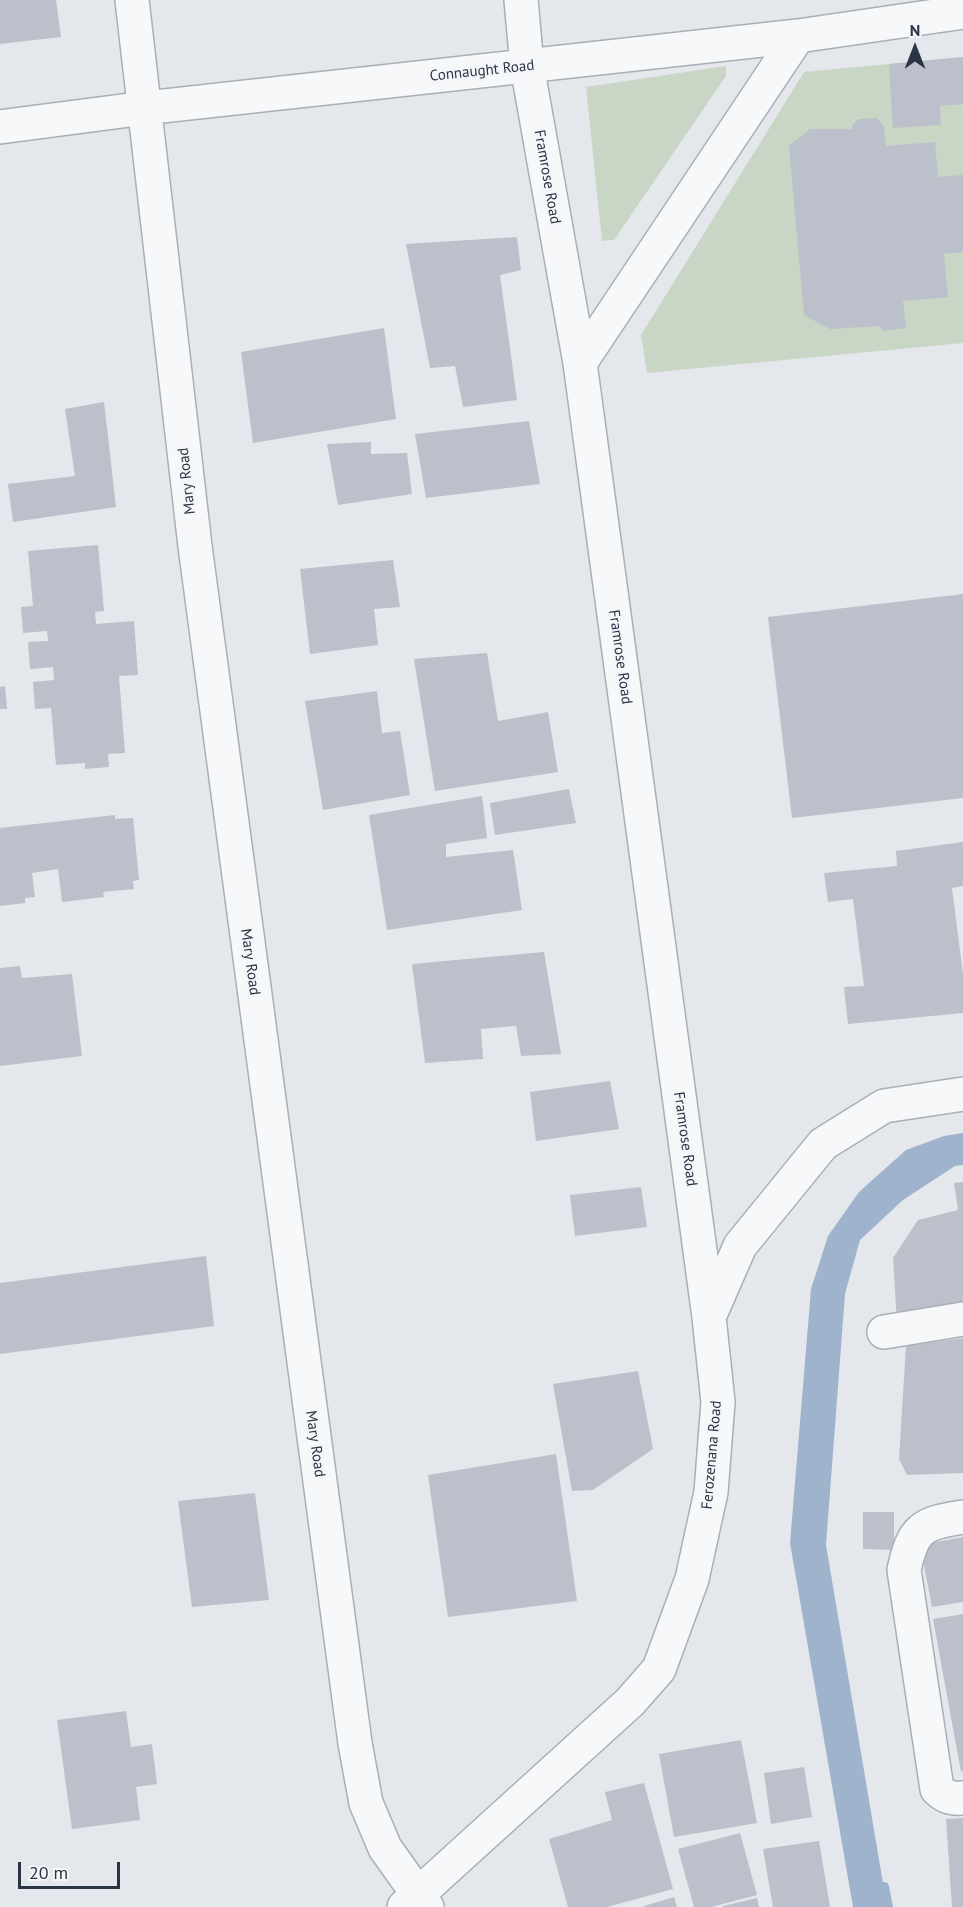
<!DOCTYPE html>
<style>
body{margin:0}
#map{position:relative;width:963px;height:1907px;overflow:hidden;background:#e4e7ec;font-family:"PT Sans",sans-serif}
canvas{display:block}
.north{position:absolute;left:885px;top:18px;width:60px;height:60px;-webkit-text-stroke:4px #f4f6f9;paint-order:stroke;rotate:0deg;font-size:16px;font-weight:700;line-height:24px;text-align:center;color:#2b3445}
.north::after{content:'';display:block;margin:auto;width:21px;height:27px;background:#2b3445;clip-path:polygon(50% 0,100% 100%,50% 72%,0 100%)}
.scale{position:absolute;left:18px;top:1862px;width:102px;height:27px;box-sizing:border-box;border:3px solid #2b3445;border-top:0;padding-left:8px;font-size:18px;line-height:21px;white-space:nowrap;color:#2b3445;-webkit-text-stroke:4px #f4f6f9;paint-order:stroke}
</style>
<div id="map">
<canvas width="963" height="1907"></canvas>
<div class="north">N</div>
<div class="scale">20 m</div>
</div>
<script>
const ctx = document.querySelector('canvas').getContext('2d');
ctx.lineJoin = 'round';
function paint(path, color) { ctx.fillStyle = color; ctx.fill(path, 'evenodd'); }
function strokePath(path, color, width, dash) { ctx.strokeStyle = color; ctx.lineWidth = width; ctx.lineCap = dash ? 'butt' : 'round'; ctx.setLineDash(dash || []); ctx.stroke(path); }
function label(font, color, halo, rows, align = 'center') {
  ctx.font = font + ' "PT Sans",sans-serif'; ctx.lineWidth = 6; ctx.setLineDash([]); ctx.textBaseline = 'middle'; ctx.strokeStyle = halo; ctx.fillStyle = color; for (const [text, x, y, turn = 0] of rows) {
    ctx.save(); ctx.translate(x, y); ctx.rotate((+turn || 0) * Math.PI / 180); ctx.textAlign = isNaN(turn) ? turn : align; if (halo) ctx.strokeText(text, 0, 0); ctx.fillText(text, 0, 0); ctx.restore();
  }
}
paint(new Path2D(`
 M963,57V343L647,373L641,335L804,72Z
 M726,66V76L614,240L602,241L586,87Z`), '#c9d6c5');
paint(new Path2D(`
 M963,1133V1165L955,1166L903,1200L860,1240L845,1294L826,1545L887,1907H853L790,1543L811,1289L828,1236L859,1192L906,1150L944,1136Z`), '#9fb4cc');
strokePath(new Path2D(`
 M884,1887L888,1907`), '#9fb4cc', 10);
paint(new Path2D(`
 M0,0H56L61,37L0,44Z
 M963,57V104L940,106L941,125L893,128L889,64Z
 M877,118L884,127L886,146L935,142L938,177L963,175V252L944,254L948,297L903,301L906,328L883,331L878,326L830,329L804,315L789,146L810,129H852V125L859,119Z
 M517,237L521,270L500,275L517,400L463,407L455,366L430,368L406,244Z
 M384,328L396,419L253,443L241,352Z
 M104,402L116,507L13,522L8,484L75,476L65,409Z
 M529,421L540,484L426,498L415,434Z
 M371,442V454L407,453L412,494L338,505L327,444Z
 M98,545L104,611L95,612L96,624L134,621L138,675L119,676L125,753L108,754L109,767L85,769V763L56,765L51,708L35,709L33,682L54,680L53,667L30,669L28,642L48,641L47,631L23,633L21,607L33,606L28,551Z
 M393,560L400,607L374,609L378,645L310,654L300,569Z
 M963,594V798L792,818L768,617Z
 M487,653L498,721L548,712L558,772L435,791L414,659Z
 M5,686L7,709H0V687Z
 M377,691L382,733L400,731L410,795L323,810L305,701Z
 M569,789L576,823L495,835L490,803Z
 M482,796L487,838L446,844V857L513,850L522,910L387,930L369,815Z
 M115,815V819L133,818L139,880L133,881L134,889L103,892L104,897L62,902L58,869L32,873L35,897L25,898V903L0,906V828Z
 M963,842V886L952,888L963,974V1013L848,1024L844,987L864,986L853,899L828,902L824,873L897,866L896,851Z
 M544,952L561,1054L521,1056L516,1026L481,1029L483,1059L425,1063L412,964Z
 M20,966L22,978L72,974L82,1056L0,1066V968Z
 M610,1081L619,1129L536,1141L530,1092Z
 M963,1182V1314L897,1324L893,1258L918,1220L958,1210L954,1183Z
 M641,1187L647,1227L575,1236L570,1195Z
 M206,1256L214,1326L0,1354V1283Z
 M963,1338V1473L907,1475L899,1459L906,1346Z
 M638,1371L653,1449L593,1490L572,1491L553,1384Z
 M556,1454L577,1601L448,1617L428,1475Z
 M255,1493L269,1600L192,1607L178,1501Z
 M863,1512H894V1550L863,1549Z
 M963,1537V1602L932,1607L920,1545Z
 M963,1614V1771L961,1772L933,1619Z
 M126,1711L131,1747L152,1744L157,1784L136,1787L140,1820L72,1829L57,1720Z
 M741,1740L757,1823L674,1837L659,1754Z
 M804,1767L812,1817L771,1824L764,1773Z
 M644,1783L673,1889L607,1907H568L549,1839L612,1820L605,1792Z
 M963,1818V1907H952L946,1819Z
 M740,1833L757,1895L711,1907H694L678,1849Z
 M819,1841L830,1907H773L763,1849Z
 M674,1897L677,1907H644V1906Z
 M757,1898L759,1907H723V1906Z`), '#bbc0ca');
const minor = new Path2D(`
 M132,0L195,546L355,1743L366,1803L385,1848L427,1907
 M0,127L145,108L798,36L963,12
 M580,363L798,36
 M709,1317L740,1246L823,1144L884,1106L963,1094
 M884,1332L963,1319
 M963,1517C922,1523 913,1528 904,1570L937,1789C945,1797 952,1799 963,1798
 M404,1907L630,1702L659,1669L692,1579L711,1492L718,1402L709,1317L580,363L527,66L521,0`);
strokePath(minor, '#a9aeb7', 36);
strokePath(minor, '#f7f8fa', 33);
label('15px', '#2b3445', '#f4f6f9', [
 ["Connaught Road",482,71,-6],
 ["Framrose Road",547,177,80],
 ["Mary Road",187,481,-96],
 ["Framrose Road",620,657,82],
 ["Mary Road",250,962,82],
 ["Framrose Road",685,1139,82],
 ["Mary Road",315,1444,82],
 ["Ferozenana Road",712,1455,-85]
]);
</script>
